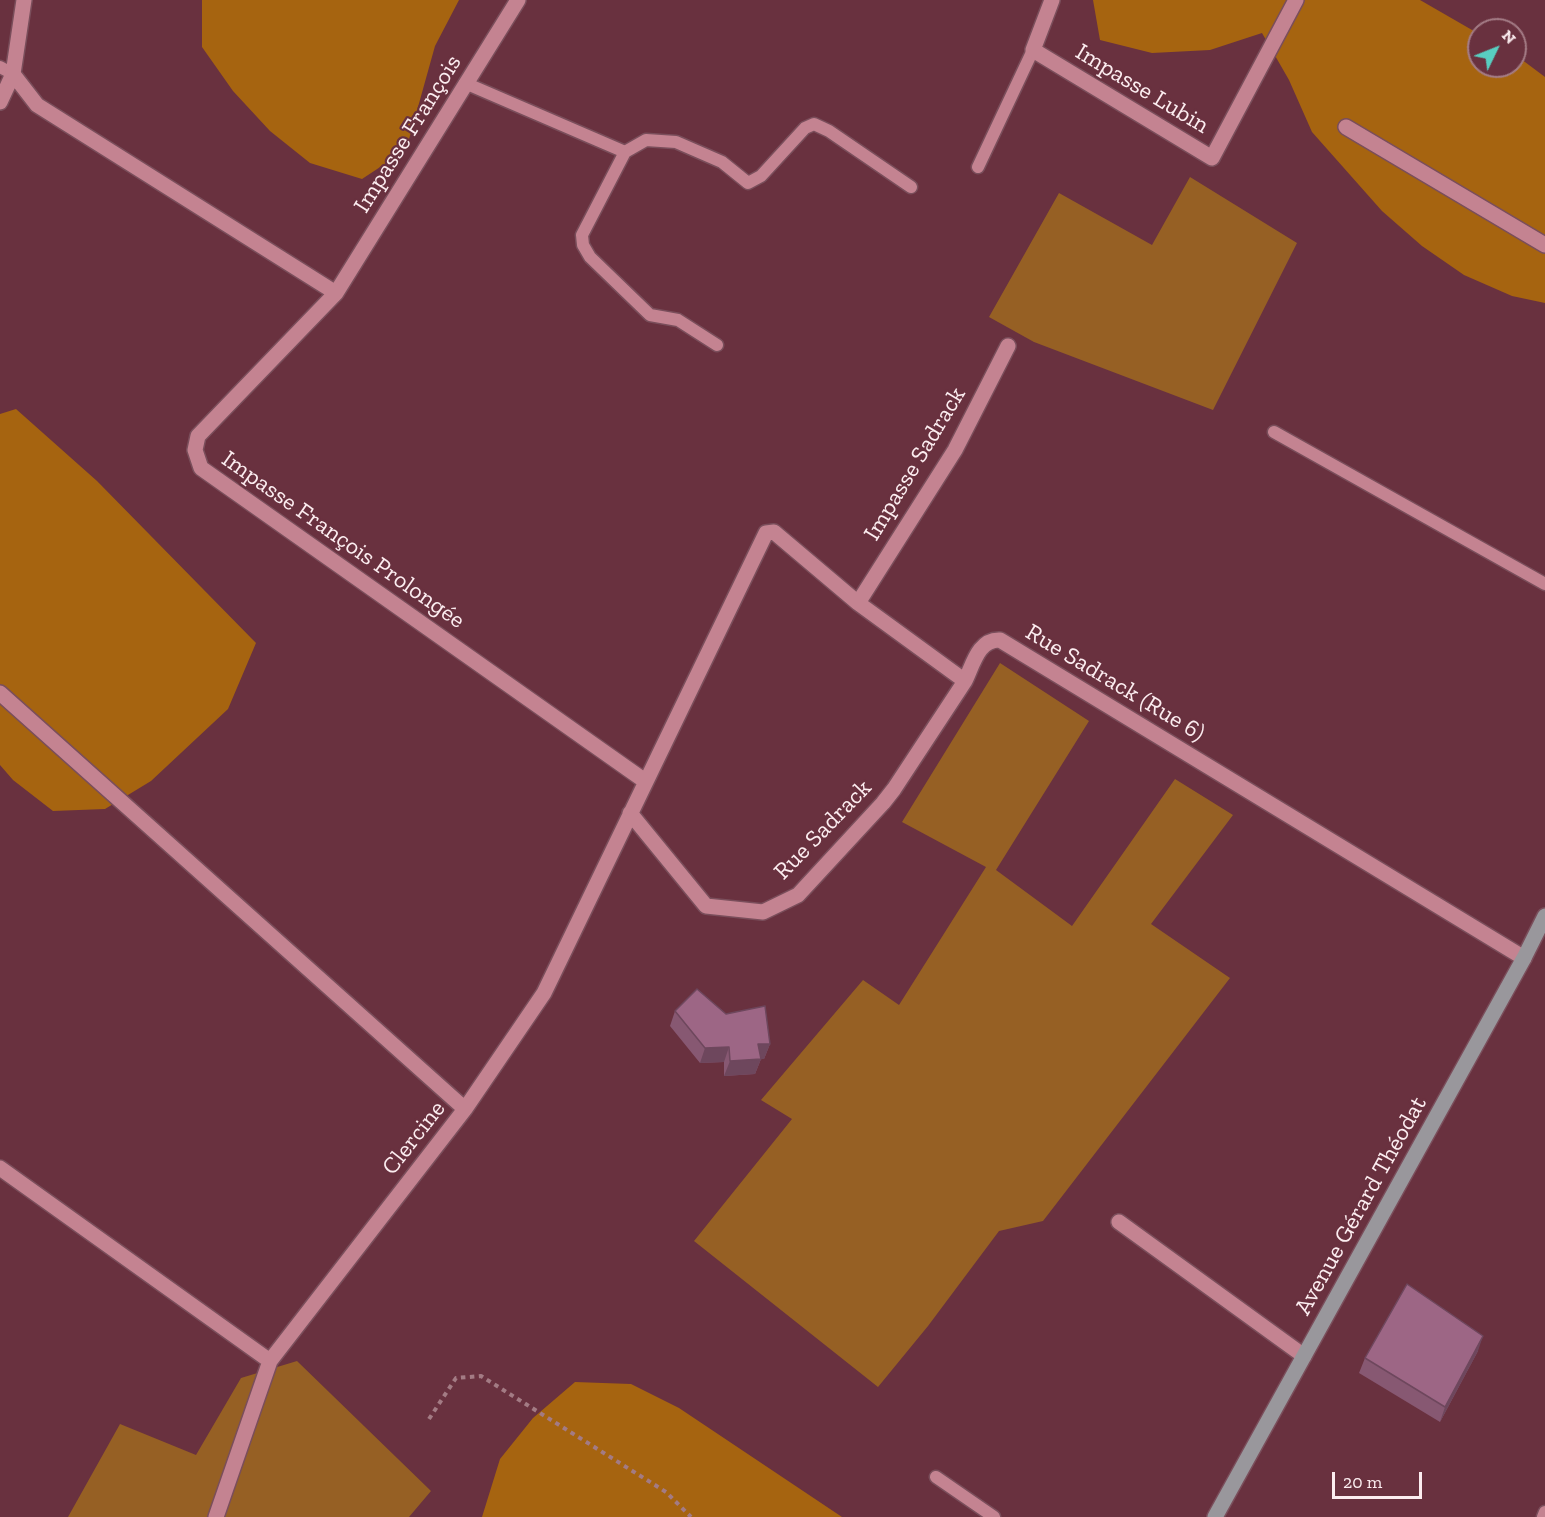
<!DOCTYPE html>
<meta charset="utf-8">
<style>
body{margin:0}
#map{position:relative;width:1545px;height:1517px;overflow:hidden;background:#69313f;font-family:"Zilla Slab",serif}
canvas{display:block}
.north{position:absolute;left:1467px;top:18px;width:60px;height:60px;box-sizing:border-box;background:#69313f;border:2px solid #a47c86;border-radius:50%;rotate:47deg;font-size:16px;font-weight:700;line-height:24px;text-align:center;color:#fcedf0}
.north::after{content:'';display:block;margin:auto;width:21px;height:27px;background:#58cec0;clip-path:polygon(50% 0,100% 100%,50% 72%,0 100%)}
.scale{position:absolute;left:1332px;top:1472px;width:90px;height:27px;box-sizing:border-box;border:3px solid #fcedf0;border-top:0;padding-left:8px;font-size:18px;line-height:21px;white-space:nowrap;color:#fcedf0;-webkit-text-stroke:4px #69313f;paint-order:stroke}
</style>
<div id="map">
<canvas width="1545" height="1517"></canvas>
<div class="north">N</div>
<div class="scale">20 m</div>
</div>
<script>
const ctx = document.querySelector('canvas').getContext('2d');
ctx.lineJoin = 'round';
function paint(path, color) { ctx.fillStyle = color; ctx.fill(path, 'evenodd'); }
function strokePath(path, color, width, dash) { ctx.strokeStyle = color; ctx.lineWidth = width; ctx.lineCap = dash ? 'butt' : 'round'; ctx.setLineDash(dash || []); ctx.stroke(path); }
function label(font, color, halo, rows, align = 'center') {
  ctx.font = font + ' "Zilla Slab",serif'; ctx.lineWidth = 4.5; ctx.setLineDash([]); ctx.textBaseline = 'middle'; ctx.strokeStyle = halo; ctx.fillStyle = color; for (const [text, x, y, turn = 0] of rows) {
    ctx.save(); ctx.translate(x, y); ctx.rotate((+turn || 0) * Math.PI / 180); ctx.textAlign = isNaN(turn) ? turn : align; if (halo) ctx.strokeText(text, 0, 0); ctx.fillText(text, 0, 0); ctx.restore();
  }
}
paint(new Path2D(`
 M1190,177L1297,243L1213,410L1034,342L989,317L1059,193L1152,245Z
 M1000,663L1089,721L996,870L1072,926L1175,779L1233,815L1151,924L1230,978L1043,1221L999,1231L928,1326L878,1387L694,1241L792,1119L761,1100L863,980L899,1005L986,867L902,822Z
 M297,1361L431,1491L409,1517H68L120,1424L196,1455L241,1378Z`), '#966024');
paint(new Path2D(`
 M202,0H459L435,46L406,150L362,179L310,163L270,131L233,91L202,47Z
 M1093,0H1420L1479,34V66H1515V54L1517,56L1545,77V303L1512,296L1464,275L1422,246L1382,211L1312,132L1289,80L1262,33L1210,50L1152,53L1100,40Z
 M16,409L97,481L256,643L228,709L151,781L105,809L53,811L13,780L0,765V414Z
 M575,1382L631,1384L679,1408L842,1517H482L500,1459L533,1418Z`), '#a66410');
const lane = new Path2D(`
 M0,67L13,74
 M465,83L625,152L646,140L676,142L722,162L748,183L761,176L805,128L814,124L829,131L911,187
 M625,152L582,235L583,245L590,257L650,315L678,320L717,345
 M978,167L1033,50
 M1274,432L1545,584
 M936,1477L994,1517
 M1543,1517L1545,1512`);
const street = new Path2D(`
 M1052,0L1033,50L1212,158L1296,0
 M13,74L37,105L336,293L198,436L195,450L201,468L645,781
 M0,102L13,74L24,0
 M1346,127L1545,245
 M336,293L518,0
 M858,603L955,450L1008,346
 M0,693L465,1109
 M630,813L706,906L763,912L798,895L883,803L894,789L965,681
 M0,1168L270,1361
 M1119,1222L1304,1356
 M216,1517L270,1361L465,1109L544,993L766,533L774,532L858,603L965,681C973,665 978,639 1000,640L1524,958`);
const secondary = new Path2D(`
 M1215,1517L1524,958L1545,916`);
strokePath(lane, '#7a4e5b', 15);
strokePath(street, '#7a4e5b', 18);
strokePath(secondary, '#7a4e5b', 18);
strokePath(new Path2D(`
 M429,1419L456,1378L481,1376L666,1492L691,1517`), '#a37b84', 4, [4.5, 4.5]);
strokePath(lane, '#c48391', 12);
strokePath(street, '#c48391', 15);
strokePath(secondary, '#99979c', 15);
paint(new Path2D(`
 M675,1011L726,1014L770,1044L764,1059H761L755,1074L724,1076V1062L700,1063L670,1026Z
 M1478,1351L1440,1422L1359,1373L1365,1358Z`), '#875872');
paint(new Path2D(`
 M758,1044H770L764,1059H753Z
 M729,1047L724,1062L700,1063L705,1048Z
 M761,1059L755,1074L724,1076L730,1061Z
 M1483,1336L1478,1351L1440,1422L1445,1407Z`), '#6e475d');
const building = new Path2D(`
 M697,989L726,1014L765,1006L770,1044H758L761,1059L730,1061L729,1047L705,1048L675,1011Z
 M1407,1284L1483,1336L1445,1407L1365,1358Z`);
paint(building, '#9d6685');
strokePath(building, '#6e475d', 1.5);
label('24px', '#fcedf0', '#69313f', [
 ["Impasse Lubin",1142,89,31],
 ["Impasse François",408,134,-58],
 ["Impasse Sadrack",915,464,-59],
 ["Impasse François Prolongée",343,540,35],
 ["Rue Sadrack (Rue 6)",1115,683,31],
 ["Rue Sadrack",823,830,-46],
 ["Clercine",414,1138,-52],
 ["Avenue Gérard Théodat",1361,1206,-61]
]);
</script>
